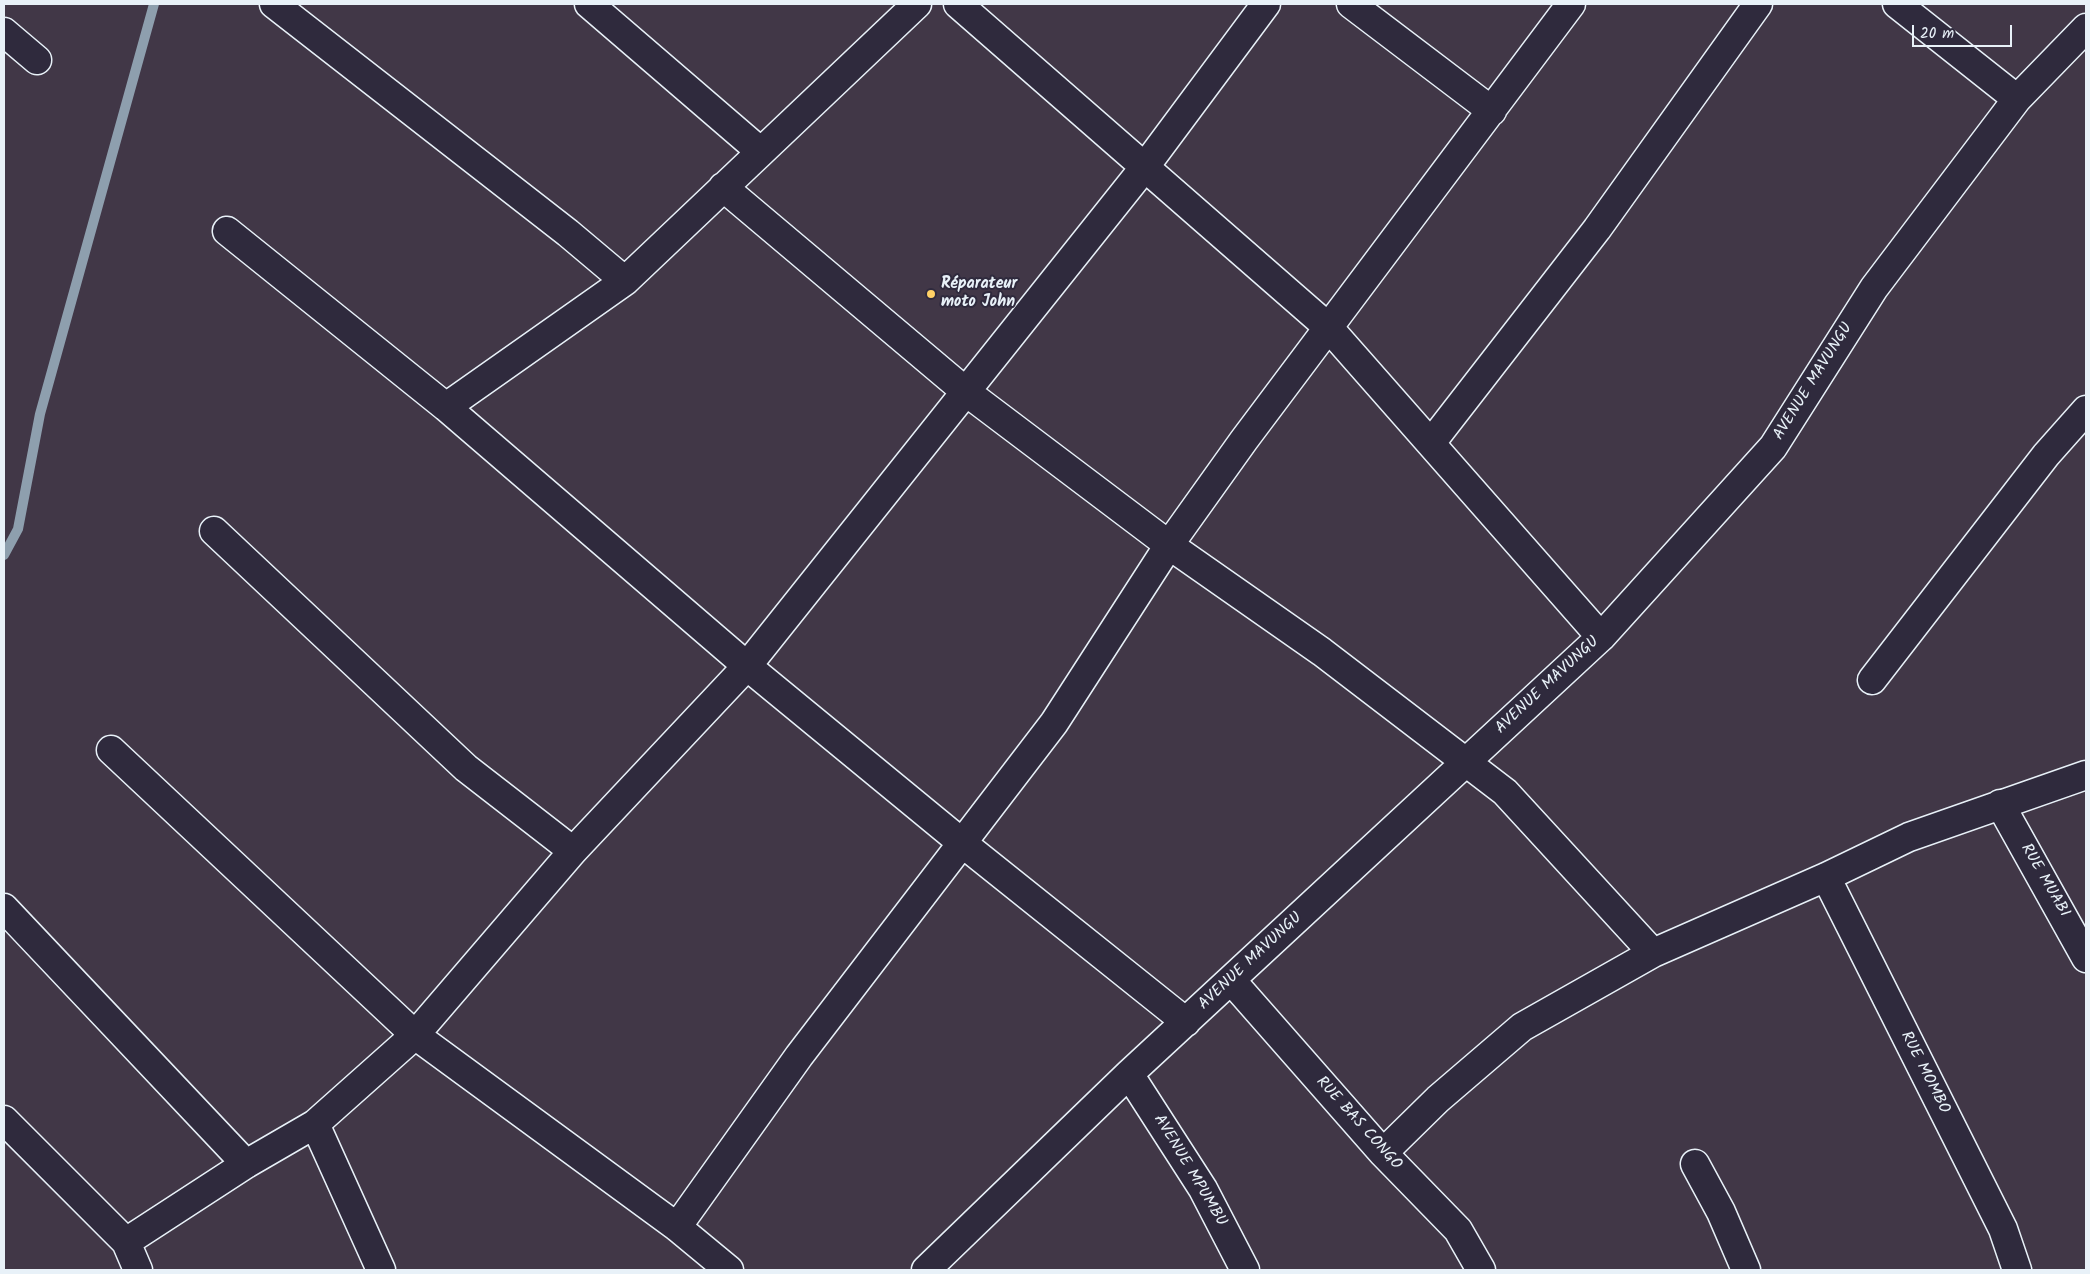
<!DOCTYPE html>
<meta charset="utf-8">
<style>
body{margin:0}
#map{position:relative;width:2090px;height:1274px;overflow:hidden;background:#413747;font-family:Kalam,sans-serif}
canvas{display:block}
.frame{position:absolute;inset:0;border:5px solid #e8f1f8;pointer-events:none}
.scale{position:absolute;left:1912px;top:25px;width:100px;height:22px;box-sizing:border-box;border:2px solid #e8f1f8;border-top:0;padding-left:6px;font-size:15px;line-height:18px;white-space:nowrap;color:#e8f1f8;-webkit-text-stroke:4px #2f2a3d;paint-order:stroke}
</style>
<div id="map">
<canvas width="2090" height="1274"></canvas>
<div class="frame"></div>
<div class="scale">20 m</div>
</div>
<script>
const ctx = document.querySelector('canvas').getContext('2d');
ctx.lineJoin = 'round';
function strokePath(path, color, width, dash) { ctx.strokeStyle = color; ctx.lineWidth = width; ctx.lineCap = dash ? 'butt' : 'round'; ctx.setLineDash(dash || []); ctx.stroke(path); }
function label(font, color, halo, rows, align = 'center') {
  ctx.font = font + ' Kalam,sans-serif'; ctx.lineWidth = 4; ctx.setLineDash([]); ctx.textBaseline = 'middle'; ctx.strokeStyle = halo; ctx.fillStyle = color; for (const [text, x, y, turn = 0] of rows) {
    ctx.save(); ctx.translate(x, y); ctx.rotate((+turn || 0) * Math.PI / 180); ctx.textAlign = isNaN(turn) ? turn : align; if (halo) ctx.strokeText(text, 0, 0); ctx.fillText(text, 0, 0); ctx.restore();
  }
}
strokePath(new Path2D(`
 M4,555L18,529L40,414L154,4`), '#8e9fae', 10);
const minor = new Path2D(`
 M274,4L568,233L625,281L917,4
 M589,4L761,152
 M958,4L1329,328L1601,637
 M1351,4L1492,111
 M1897,4L2017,99
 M4,32L37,60
 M723,187L965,391L1169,545L1322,652L1505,792L1653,953
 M227,231L446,407L747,666L961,842L1186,1022
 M446,407L625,281
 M1431,443L1597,229L1758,4
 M214,531L466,768L573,851
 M1872,680L2046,455L2086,410
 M111,750L415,1035L677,1227L729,1270
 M2000,804L2086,958
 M1826,877L2003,1229L2017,1270
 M4,908L246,1164
 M1231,980L1383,1153L1458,1230L1481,1270
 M1129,1074L1203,1189L1245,1270
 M4,1120L126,1242L138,1270
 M315,1124L381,1270
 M1383,1153L1438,1099L1522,1027L1653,953L1826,877L1909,837L2086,775
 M1695,1164L1721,1212L1746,1270
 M677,1227L799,1056L1054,723L1169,545L1244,440L1571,4
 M126,1242L246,1164L315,1124L415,1035L573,851L747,666L1144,168L1266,4
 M926,1270L1129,1074L1601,637L1773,447L1874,288L2017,99L2086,28`);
strokePath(minor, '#e8f1f8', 31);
strokePath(minor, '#2f2a3d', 28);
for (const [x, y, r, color] of [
 [931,294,5,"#ffd166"]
]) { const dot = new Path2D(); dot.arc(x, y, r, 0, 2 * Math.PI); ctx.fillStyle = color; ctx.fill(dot); strokePath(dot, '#2f2a3d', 2); }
label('bold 16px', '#e8f1f8', '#2f2a3d', [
 ["Réparateur",941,285],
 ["moto John",941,303]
], 'left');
label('16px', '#e8f1f8', '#2f2a3d', [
 ["AVENUE MAVUNGU",1814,382,-58],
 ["AVENUE MAVUNGU",1548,686,-43],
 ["RUE MUABI",2044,881,60],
 ["AVENUE MAVUNGU",1251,962,-43],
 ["RUE MOMBO",1924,1073,63],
 ["RUE BAS CONGO",1358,1124,48],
 ["AVENUE MPUMBU",1189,1171,59]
]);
</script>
